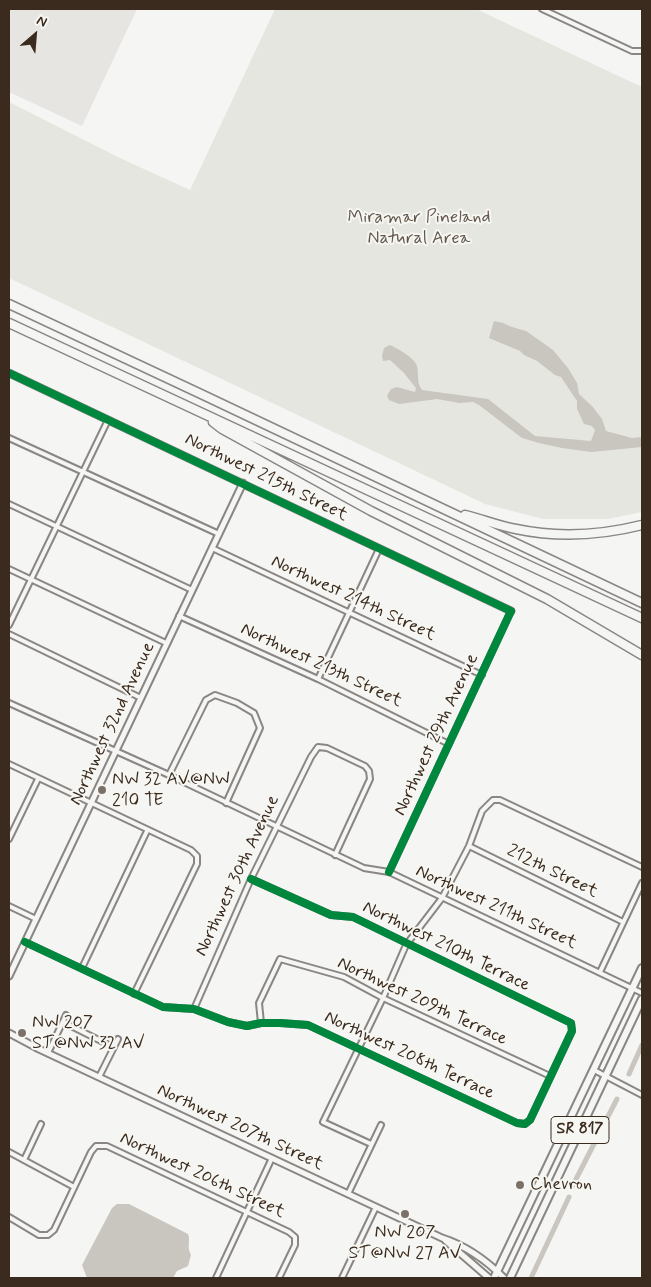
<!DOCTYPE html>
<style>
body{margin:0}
#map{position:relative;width:651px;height:1287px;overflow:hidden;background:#f5f5f3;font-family:Mynerve,sans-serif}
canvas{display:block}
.frame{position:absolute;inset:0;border:10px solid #3b2a1e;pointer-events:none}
.north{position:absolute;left:10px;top:10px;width:50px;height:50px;-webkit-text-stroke:4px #f6f6f2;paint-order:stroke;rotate:27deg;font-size:14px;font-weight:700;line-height:20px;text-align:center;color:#3b2a1e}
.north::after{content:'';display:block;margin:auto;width:18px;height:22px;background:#3b2a1e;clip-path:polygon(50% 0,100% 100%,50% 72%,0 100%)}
</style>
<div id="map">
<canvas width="651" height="1287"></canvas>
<div class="frame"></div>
<div class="north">N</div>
</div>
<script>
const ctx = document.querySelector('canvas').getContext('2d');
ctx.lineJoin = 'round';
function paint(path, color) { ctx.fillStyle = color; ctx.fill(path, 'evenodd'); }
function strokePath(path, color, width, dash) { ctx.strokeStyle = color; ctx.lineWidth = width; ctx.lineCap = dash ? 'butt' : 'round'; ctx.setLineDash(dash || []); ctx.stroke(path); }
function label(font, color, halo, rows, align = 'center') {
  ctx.font = font + ' Mynerve,sans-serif'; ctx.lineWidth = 4; ctx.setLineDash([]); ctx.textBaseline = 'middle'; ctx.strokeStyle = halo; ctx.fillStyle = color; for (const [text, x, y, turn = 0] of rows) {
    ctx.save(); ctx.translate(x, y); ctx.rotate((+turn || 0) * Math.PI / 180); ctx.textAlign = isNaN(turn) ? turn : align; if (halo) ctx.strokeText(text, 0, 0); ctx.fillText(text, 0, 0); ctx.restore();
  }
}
paint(new Path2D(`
 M9,9H137L82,126L9,92Z`), '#e7e5e2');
paint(new Path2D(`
 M275,9H476L642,87V512L608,519H543L485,504L9,278V102L120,158L190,190Z`), '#e6e6e1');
paint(new Path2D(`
 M494,321L503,323L512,327L526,331L553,350L568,368L577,383L579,394L592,406L602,419L606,431L632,438L642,437V447L591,452L562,448L539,443L522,438L479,405L473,402L459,403L437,399L399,404L389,400L387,396L391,389L397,387L415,392L416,388L404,373L390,360L383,361L382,356L384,348L390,345C398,349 414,357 417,366C419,374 416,382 422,390L488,399L535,436L591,441L595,430L592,426L584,424L577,409V401L561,377L555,375L537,361L524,355L520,351L489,338Z
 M117,1204H129L188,1234C191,1242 186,1245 191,1255L188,1266L177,1271L173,1278H87L82,1265L112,1208Z`), '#c9c5bf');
strokePath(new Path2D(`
 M629,1074L642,1045
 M573,1185L617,1099
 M531,1278L569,1197`), '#c9c5bf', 5);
const minor = new Path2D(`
 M542,9L632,51H642
 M9,438L219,534
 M9,504L192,590
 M212,548L482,675
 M9,569L166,643
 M179,616L318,679L449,744
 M9,625L108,420
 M9,634L141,698
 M318,679L379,549
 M9,703L169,775L364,868L389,872L642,993
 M9,764L191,850L197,856V864L134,994
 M169,775L206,700L215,695L237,703L254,713L260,728L226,803
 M9,839L38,779
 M469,846L623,922
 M389,872L511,611
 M9,906L36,919
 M25,942L163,1007L194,1009L228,1022L247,1026L261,1023H280L308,1025L517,1123L525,1124L530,1120L572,1031L571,1023L353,917L331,915L251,879
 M82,968L147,831
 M600,972L642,883
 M194,1009L251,879L311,757L318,747L327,748L365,766L369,771L370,779L335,855
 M63,1022L113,1047
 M261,1023L259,1003L280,959L344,977L383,998L550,1076
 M48,1053L66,1015
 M594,1070L642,1095
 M99,1077L118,1039
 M371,1144L323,1122L383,998L406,945L442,898L469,846L482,811L493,800H500L642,867
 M9,1152L74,1187
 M24,1160L41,1124
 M348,1194L381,1125
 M9,1217L39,1235H48L54,1230L91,1152L96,1146H107L289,1232L295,1237V1245L279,1278
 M216,1278L272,1158
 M342,1278L376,1207`);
const tertiary = new Path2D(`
 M9,373L511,611
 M9,976L243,483
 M9,1033L39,1049L442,1238C467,1246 486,1260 504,1278
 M445,1240L489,1278`);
const primary = new Path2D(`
 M494,1278L642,968
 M510,1278L642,999`);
const motorway = new Path2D(`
 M9,304L201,394L642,603
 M9,323L642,618
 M213,422L222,429L371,511L547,599L642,655
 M465,515C482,519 499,526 516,529C558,538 602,535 642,525`);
strokePath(minor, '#8a8683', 8);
strokePath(tertiary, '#8a8683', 9);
strokePath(primary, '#8a8683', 10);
strokePath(motorway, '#8a8683', 11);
strokePath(minor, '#f5f5f3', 4);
strokePath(tertiary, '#f5f5f3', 5);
strokePath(primary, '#f5f5f3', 6);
strokePath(motorway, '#f5f5f3', 8);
strokePath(new Path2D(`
 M9,373L511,611L389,872
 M25,942L163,1007L194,1009L228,1022L247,1026L261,1023H280L308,1025L517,1123L525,1124L530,1120L572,1031L571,1023L353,917L331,915L251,879`), '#00873e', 8);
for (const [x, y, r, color] of [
 [102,790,5,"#7c7169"],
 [22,1033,5,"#7c7169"],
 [520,1185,5,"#7c7169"],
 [405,1214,5,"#7c7169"]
]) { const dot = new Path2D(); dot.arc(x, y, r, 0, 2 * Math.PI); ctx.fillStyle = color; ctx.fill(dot); strokePath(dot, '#f6f6f2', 2); }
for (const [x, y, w] of [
 [580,1130,58]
]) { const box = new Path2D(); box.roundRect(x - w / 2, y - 13.5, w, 27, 4); ctx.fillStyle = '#f6f6f2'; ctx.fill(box); strokePath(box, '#3b2a1e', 1); }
label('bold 16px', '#3b2a1e', null, [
 ["SR 817",580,1130]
]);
label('18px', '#63564b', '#f6f6f2', [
 ["Miramar Pineland",419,218],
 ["Natural Area",419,239]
]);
label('18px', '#3b2a1e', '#f6f6f2', [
 ["Northwest 215th Street",266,478,26],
 ["Northwest 214th Street",353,599,25],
 ["Northwest 213th Street",321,666,25],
 ["Northwest 32nd Avenue",113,724,-65],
 ["Northwest 29th Avenue",437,735,-65],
 ["212th Street",552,872,26],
 ["Northwest 30th Avenue",238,876,-65],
 ["Northwest 211th Street",496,908,25],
 ["Northwest 210th Terrace",446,947,26],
 ["Northwest 209th Terrace",422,1002,25],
 ["Northwest 208th Terrace",409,1056,25],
 ["Northwest 207th Street",240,1128,25],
 ["Northwest 206th Street",202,1176,25]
]);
label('18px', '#3b2a1e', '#f6f6f2', [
 ["NW 32 AV@NW",112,780],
 ["210 TE",112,801],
 ["NW 207",32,1023],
 ["ST@NW 32 AV",32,1044],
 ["Chevron",530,1185],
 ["NW 207",405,1233,"center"],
 ["ST@NW 27 AV",405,1254,"center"]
], 'left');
</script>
